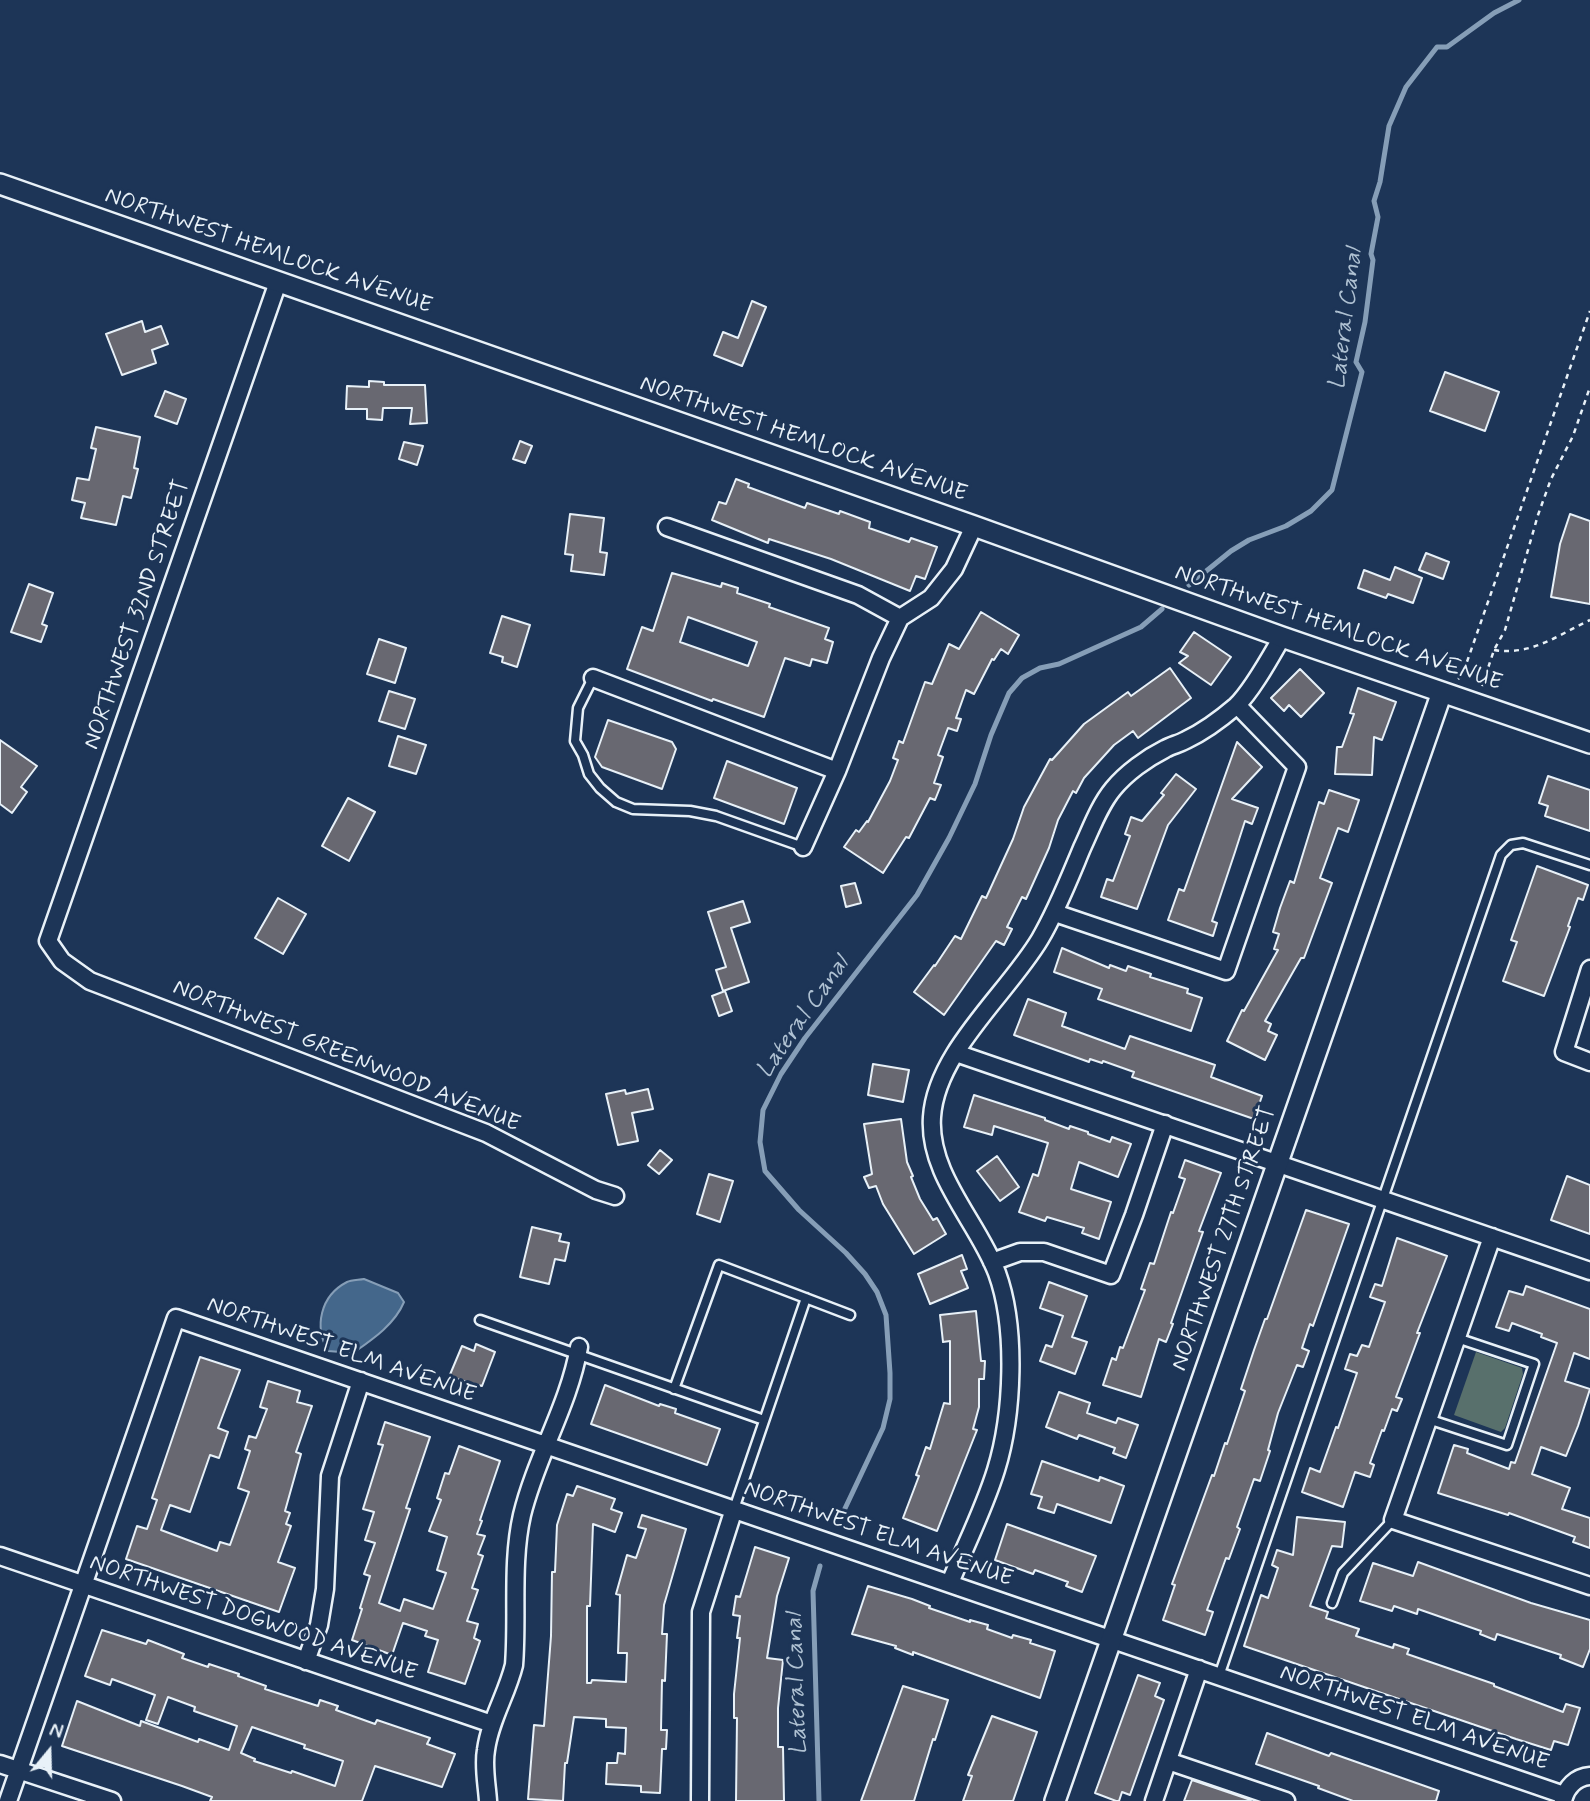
<!DOCTYPE html>
<style>
body{margin:0}
#map{position:relative;width:1590px;height:1801px;overflow:hidden;background:#1d3557;font-family:Mynerve,sans-serif}
canvas{display:block}
.north{position:absolute;left:14px;top:1717px;width:70px;height:70px;-webkit-text-stroke:5px #1d3557;paint-order:stroke;rotate:19deg;font-size:19px;font-weight:700;line-height:28px;text-align:center;color:#e8f1f8}
.north::after{content:'';display:block;margin:auto;width:24px;height:32px;background:#e8f1f8;clip-path:polygon(50% 0,100% 100%,50% 72%,0 100%)}
</style>
<div id="map">
<canvas width="1590" height="1801"></canvas>
<div class="north">N</div>
</div>
<script>
const ctx = document.querySelector('canvas').getContext('2d');
ctx.lineJoin = 'round';
function paint(path, color) { ctx.fillStyle = color; ctx.fill(path, 'evenodd'); }
function strokePath(path, color, width, dash) { ctx.strokeStyle = color; ctx.lineWidth = width; ctx.lineCap = dash ? 'butt' : 'round'; ctx.setLineDash(dash || []); ctx.stroke(path); }
function label(font, color, halo, rows, align = 'center') {
  ctx.font = font + ' Mynerve,sans-serif'; ctx.lineWidth = 6; ctx.setLineDash([]); ctx.textBaseline = 'middle'; ctx.strokeStyle = halo; ctx.fillStyle = color; for (const [text, x, y, turn = 0] of rows) {
    ctx.save(); ctx.translate(x, y); ctx.rotate((+turn || 0) * Math.PI / 180); ctx.textAlign = isNaN(turn) ? turn : align; if (halo) ctx.strokeText(text, 0, 0); ctx.fillText(text, 0, 0); ctx.restore();
  }
}
paint(new Path2D(`
 M1476,1352L1522,1368L1523,1374L1505,1428L1501,1432L1454,1415Z`), '#58706c');
const water = new Path2D(`
 M364,1279L398,1293L404,1302C395,1324 373,1339 353,1353L328,1351C314,1327 320,1296 347,1282C351,1280 359,1280 364,1279Z`);
paint(water, '#44678b');
strokePath(water, '#869eb7', 2);
strokePath(new Path2D(`
 M1189,585L1231,551L1249,540L1286,526L1311,511L1332,490L1362,372L1356,362L1365,322L1373,260L1371,254L1378,217L1374,201L1380,182L1389,126L1406,87L1437,47H1447L1494,13L1519,0
 M840,1519L883,1428L890,1399V1373L886,1315L877,1292L865,1274L846,1253L799,1210L765,1171L760,1142L763,1110L781,1074L805,1038L917,895L949,838L975,784L991,735L1009,693L1022,678L1040,668L1059,664L1141,627L1162,609
 M819,1801L813,1591L820,1566`), '#869eb7', 5);
const building = new Path2D(`
 M752,301L766,307L742,366L714,355L723,332L738,338Z
 M142,321L145,332L161,326L168,344L152,350L156,363L122,375L106,334Z
 M1445,372L1499,392L1485,431L1430,411Z
 M369,381L384,382V385H425L427,423L410,424L412,408H383L382,420L367,419V409H346L347,386L369,387Z
 M165,391L186,399L177,424L155,416Z
 M96,427L140,437L134,468L138,469L131,498L123,496L116,525L81,518L85,503L72,500L77,478L89,480L96,449L91,448Z
 M520,441L532,446L525,463L513,459Z
 M404,442L423,446L417,465L399,459Z
 M736,479L749,484L748,487L805,508L807,503L839,514L840,511L870,522L869,528L909,542L911,538L937,547L925,579L916,576L910,591L831,559L769,539L768,543L712,520L719,502L726,504Z
 M570,514L604,518L600,552L607,553L604,575L571,571L573,555L565,554Z
 M1570,514L1590,521V604L1551,597L1560,544Z
 M1426,553L1449,562L1443,579L1419,570Z
 M1395,567L1422,578L1413,603L1388,594L1386,598L1358,588L1364,570L1390,580Z
 M672,573L721,587L722,583L738,588L737,593L770,604L769,607L829,628L825,639L833,642L827,663L812,659L810,666L785,658L764,717L713,699L712,701L627,669L642,627L653,631ZM688,617L757,642L748,666L680,642Z
 M29,584L53,593L42,624L47,626L41,642L11,632Z
 M981,612L1019,635L1008,654L1001,649L994,660L992,659L974,694L966,690L956,718L961,719L957,731L948,728L938,755L943,757L934,783L941,785L935,800L930,798L909,838L906,837L883,873L844,847L856,830L859,832L867,821L868,822L890,781L898,760L893,758L899,741L903,743L925,682L932,684L949,644L959,649Z
 M502,616L530,625L517,667L502,662L503,657L490,653Z
 M1194,632L1231,657L1211,685L1179,663L1188,656L1180,652Z
 M379,639L406,648L395,683L367,674Z
 M1170,668L1191,698L1138,738L1133,731L1114,745L1084,778L1076,793L1073,791L1058,820L1049,848L1026,899L1022,897L1007,927L1012,929L1004,945L996,941L944,1015L914,992L934,965L935,966L955,936L961,939L982,896L986,898L1013,839L1024,807L1050,759L1052,760L1084,724L1128,692L1131,696Z
 M1300,669L1324,693L1301,717L1289,705L1284,711L1271,698Z
 M1358,688L1396,702L1382,740L1374,737L1372,775L1335,774L1337,747H1342L1354,714L1350,713Z
 M389,691L415,699L405,729L379,721Z
 M608,720L672,742L676,749L662,789L602,767L595,757Z
 M398,736L426,745L416,774L389,766Z
 M0,740L37,766L21,787L27,792L12,813L0,804Z
 M1237,742L1262,767L1232,799L1258,808L1252,824L1245,821L1235,852L1212,921L1217,923L1213,936L1168,920L1179,889L1184,891Z
 M727,761L797,788L784,824L714,798Z
 M1176,774L1196,789L1168,825L1137,909L1101,897L1107,879L1113,881L1130,836L1125,834L1131,817L1142,821L1164,795L1161,793Z
 M1548,776L1590,790V831L1545,816L1548,806L1539,803Z
 M1329,790L1359,800L1348,832L1338,828L1320,878L1332,883L1304,958H1301L1265,1021L1271,1024L1268,1031L1277,1035L1265,1060L1227,1041L1242,1010L1244,1011L1278,950L1274,949L1279,934L1273,932L1280,908L1290,881L1294,883L1319,802L1324,804Z
 M348,798L375,812L349,861L322,846Z
 M1537,866L1588,885L1583,900L1578,898L1568,926L1570,927L1544,996L1503,981L1517,942L1511,940Z
 M855,883L861,903L846,907L841,886Z
 M278,898L306,914L283,954L255,938Z
 M743,901L750,922L731,928L749,982L723,991L716,970L726,967L708,912Z
 M1062,948L1109,968L1110,965L1126,971L1128,966L1151,974L1150,977L1188,989L1187,993L1202,998L1191,1031L1098,999L1102,989L1054,972Z
 M725,991L732,1011L719,1016L712,996Z
 M1028,999L1066,1013L1062,1026L1125,1049L1130,1036L1215,1065L1211,1077L1262,1096L1254,1119L1132,1077L1134,1072L1103,1061L1102,1063L1090,1059L1089,1062L1014,1035Z
 M873,1064L909,1070L903,1102L868,1095Z
 M648,1089L653,1109L632,1113L638,1141L618,1145L606,1094L625,1090L626,1094Z
 M974,1095L1045,1118V1120L1069,1129L1070,1126L1088,1132V1134L1110,1142L1112,1137L1131,1144L1118,1177L1079,1162L1071,1189L1111,1202L1099,1239L1082,1233L1084,1228L1047,1217L1045,1221L1019,1212L1033,1174L1038,1176L1048,1143L994,1126L992,1135L964,1127Z
 M901,1119L907,1162L913,1176L911,1177L920,1199L933,1220L937,1218L946,1234L914,1254L883,1204L876,1186L869,1188L864,1177L872,1174L864,1124Z
 M660,1150L672,1160L659,1174L648,1165Z
 M997,1156L1019,1187L1000,1201L977,1171Z
 M1185,1160L1221,1173L1199,1231L1203,1232L1171,1323L1173,1324L1166,1342L1159,1339L1141,1397L1103,1385L1112,1358L1116,1360L1120,1347L1123,1348L1145,1290L1141,1289L1150,1263L1154,1264L1171,1212L1173,1213L1185,1179L1179,1177Z
 M709,1174L733,1181L720,1222L697,1214Z
 M1567,1176L1590,1185V1234L1551,1220Z
 M1306,1210L1349,1224L1313,1326L1310,1324L1302,1348L1309,1351L1303,1367L1297,1365L1278,1413L1268,1450L1270,1451L1260,1481L1254,1479L1237,1527L1240,1529L1229,1559L1226,1558L1207,1610L1213,1612L1205,1635L1163,1620L1175,1585L1172,1584L1201,1505L1212,1475L1214,1476L1225,1443L1227,1444L1245,1391L1241,1389L1254,1350L1265,1319H1267Z
 M532,1227L561,1234L559,1241L569,1243L565,1261L555,1259L549,1284L520,1277Z
 M1397,1238L1447,1256L1417,1333H1420L1396,1397L1402,1399L1397,1411L1392,1409L1384,1431L1382,1430L1370,1463L1374,1465L1370,1477L1355,1472L1343,1507L1302,1492L1310,1468L1320,1472L1336,1427L1338,1428L1357,1373L1345,1369L1350,1354L1357,1356L1362,1345L1369,1347L1385,1302L1370,1297L1375,1284L1382,1286Z
 M962,1255L967,1269L961,1271L968,1288L930,1304L918,1274Z
 M1049,1282L1087,1296L1072,1337L1087,1342L1075,1374L1040,1361L1046,1345L1052,1347L1063,1316L1040,1308Z
 M1526,1286L1590,1309V1359L1574,1353L1565,1381L1590,1389L1578,1426L1566,1456L1541,1447L1532,1474L1570,1488L1562,1509L1590,1518V1548L1573,1542L1575,1537L1509,1513L1508,1515L1438,1493L1454,1445L1468,1449L1467,1453L1509,1469L1511,1462L1515,1463L1557,1343L1541,1337L1542,1334L1512,1323L1509,1331L1496,1327L1509,1291L1523,1295Z
 M976,1311L981,1361H985L984,1379H979V1407L973,1429L977,1430L937,1531L903,1518L919,1476L916,1475L926,1447L930,1449L944,1403L950,1404V1341L943,1342L940,1315Z
 M476,1344L495,1352L482,1386L449,1377L462,1346L474,1351Z
 M200,1357L240,1370L218,1428L228,1432L219,1458L210,1455L190,1512L170,1505L161,1530L217,1551L220,1542L230,1545L249,1492L238,1488L250,1451L245,1449L249,1436L256,1438L267,1409L260,1407L268,1381L300,1391L297,1402L312,1406L296,1452L301,1454L285,1511L290,1513L286,1524L291,1526L278,1562L295,1568L279,1612L126,1559L137,1526L147,1529L157,1500L152,1498Z
 M605,1385L659,1406L660,1404L676,1409L675,1413L720,1429L707,1465L591,1424Z
 M1059,1392L1090,1403L1087,1413L1116,1423L1118,1418L1138,1425L1126,1458L1113,1453L1115,1448L1079,1435L1077,1439L1046,1427Z
 M385,1422L430,1437L406,1508L410,1509L379,1603L400,1611L404,1599L433,1609L446,1573L437,1570L447,1537L429,1531L441,1500L437,1498L445,1473L449,1474L459,1446L500,1461L480,1520L482,1521L477,1534L485,1536L478,1554L483,1556L472,1588L478,1590L467,1621L478,1624L474,1638L480,1641L465,1684L428,1672L438,1640L425,1636L427,1631L403,1623L392,1655L352,1640L362,1609L360,1608L370,1576L364,1574L375,1543L365,1540L374,1512L363,1509L383,1445L378,1444Z
 M1042,1461L1099,1481L1100,1477L1124,1486L1111,1523L1057,1504L1054,1513L1038,1508L1042,1497L1031,1494Z
 M577,1486L615,1499L611,1509L622,1513L615,1532L593,1524L590,1606H587V1683H591L592,1680L626,1682L627,1653H618L620,1595L616,1594L627,1555L636,1558L646,1529L638,1527L642,1515L686,1529L664,1605L662,1634H667L665,1681L662,1680L661,1730H667L666,1749H662L660,1793L641,1792V1786L606,1784L607,1763H617L618,1753L625,1754L626,1728L606,1727V1719L574,1717L567,1763H565L563,1801L528,1799L534,1725L544,1726L551,1636L552,1572H555L557,1525L567,1494L573,1496Z
 M1297,1517L1345,1522L1342,1547L1332,1546L1310,1606L1328,1612L1326,1618L1359,1629L1356,1636L1393,1648L1394,1644L1409,1649L1407,1654L1494,1684V1686L1563,1712L1566,1704L1580,1708L1568,1745L1554,1741L1551,1750L1516,1739L1244,1646L1261,1595L1268,1598L1278,1568L1272,1565L1277,1550L1293,1555Z
 M1007,1524L1096,1556L1082,1592L1066,1586L1068,1582L1035,1570L1033,1574L995,1560Z
 M755,1547L789,1558L777,1596L767,1658L783,1660L778,1708V1747H783L784,1801H736L737,1718H734V1694L740,1638H737L740,1616L733,1615L736,1596L740,1597Z
 M1418,1562L1531,1603L1590,1620V1649L1583,1667L1560,1658L1561,1655L1497,1634L1495,1640L1480,1634L1481,1631L1418,1609L1417,1614L1394,1606L1392,1611L1360,1601L1373,1563L1413,1576Z
 M868,1586L912,1599L930,1606L929,1608L970,1622V1620L988,1625L987,1629L1012,1638L1013,1635L1031,1640L1030,1643L1055,1651L1040,1698L913,1652V1655L895,1648L896,1646L852,1634Z
 M102,1630L146,1644L148,1640L184,1654L182,1658L208,1667L209,1664L239,1674L238,1676L266,1686L265,1689L318,1706L320,1700L338,1706L336,1710L375,1724L377,1720L430,1738L427,1744L455,1754L442,1787L375,1766L362,1801H210L212,1797L182,1786L62,1746L77,1701L140,1726L141,1721L198,1742L199,1739L229,1750L237,1726L194,1711L195,1707L168,1697L158,1724L146,1720L155,1695L112,1679L110,1685L85,1676ZM252,1727L305,1745L304,1748L343,1761L335,1786L292,1771L291,1773L254,1761L255,1759L241,1753Z
 M1138,1675L1160,1683L1155,1696L1164,1700L1130,1795L1122,1792L1119,1801H1116L1095,1793Z
 M903,1686L948,1700L935,1740L933,1739L914,1801H861Z
 M992,1716L1037,1732L1022,1775L1013,1801H963L972,1776L968,1775Z
 M1267,1733L1329,1756L1331,1753L1439,1791L1436,1801H1353L1318,1788L1319,1786L1256,1764Z
 M1192,1780L1251,1800L1250,1801H1184Z`);
paint(building, '#686871');
strokePath(building, '#e8f1f8', 2);
const service = new Path2D(`
 M593,678L578,708L575,741L583,755L589,774L600,788L616,802L633,809L690,811L716,816L803,847
 M480,1320L764,1420
 M674,1389L719,1265L850,1315
 M1428,1419L1507,1445L1534,1364L1457,1338
 M734,1509L806,1298
 M1332,1603L1343,1573L1393,1520
 M1219,1676L1501,855L1511,845L1523,843L1590,865`);
const minor = new Path2D(`
 M278,282L48,941L62,961L90,981L486,1133L596,1190L615,1196
 M667,527L858,595L900,618
 M593,678L837,771
 M803,847L837,771L881,658L900,618L931,598L954,569L974,526
 M1055,913L1226,971L1297,767L1237,705
 M1590,969L1564,1052L1590,1062
 M956,1053L1590,1271
 M1492,1237L1393,1520L1590,1586
 M992,1262L1020,1252H1044L1111,1275L1134,1215L1165,1124
 M0,1556L492,1724
 M950,1583C965,1546 984,1509 996,1470C1013,1415 1017,1328 997,1273C978,1222 928,1175 932,1117C936,1052 1008,993 1040,939C1057,910 1069,879 1082,848C1091,829 1099,806 1113,789C1126,773 1147,758 1165,749C1172,745 1179,744 1186,740C1203,732 1222,718 1236,706C1252,691 1271,656 1282,637
 M306,1661L319,1625L325,1589L330,1476L361,1381
 M1168,1761L1286,1801
 M0,1764L112,1801
 M8,1801L176,1318L1564,1795
 M488,1801C487,1785 483,1766 486,1750C490,1720 507,1694 514,1665C518,1616 511,1563 522,1515C536,1457 569,1405 579,1347
 M700,1801L701,1612L734,1509
 M1154,1801L1199,1669
 M1563,1801C1566,1787 1576,1777 1590,1776`);
const tertiary = new Path2D(`
 M0,184L974,526L1282,637L1590,743
 M1055,1801L1442,692`);
strokePath(service, '#e8f1f8', 13);
strokePath(minor, '#e8f1f8', 21);
strokePath(tertiary, '#e8f1f8', 24);
strokePath(new Path2D(`
 M1494,650C1531,656 1558,635 1590,620
 M1458,679L1462,676L1590,311
 M1482,686L1494,650L1505,630L1538,515L1551,479L1573,436L1590,387`), '#e8f1f8', 2.5, [5, 5]);
strokePath(service, '#1d3557', 8);
strokePath(minor, '#1d3557', 16);
strokePath(tertiary, '#1d3557', 19);
label('23px', '#e8f1f8', '#1d3557', [
 ["NORTHWEST HEMLOCK AVENUE",268,252,19],
 ["NORTHWEST HEMLOCK AVENUE",803,440,19],
 ["NORTHWEST 32ND STREET",138,615,-71],
 ["NORTHWEST HEMLOCK AVENUE",1338,629,19],
 ["NORTHWEST GREENWOOD AVENUE",346,1057,22],
 ["NORTHWEST 27TH STREET",1225,1239,-71],
 ["NORTHWEST ELM AVENUE",341,1351,19],
 ["NORTHWEST ELM AVENUE",878,1535,19],
 ["NORTHWEST DOGWOOD AVENUE",253,1619,19],
 ["NORTHWEST ELM AVENUE",1414,1719,19]
]);
label('italic 24px', '#afc1d2', '#1d3557', [
 ["Lateral Canal",1347,319,-83],
 ["Lateral Canal",804,1018,-55],
 ["Lateral Canal",798,1684,-92]
]);
</script>
